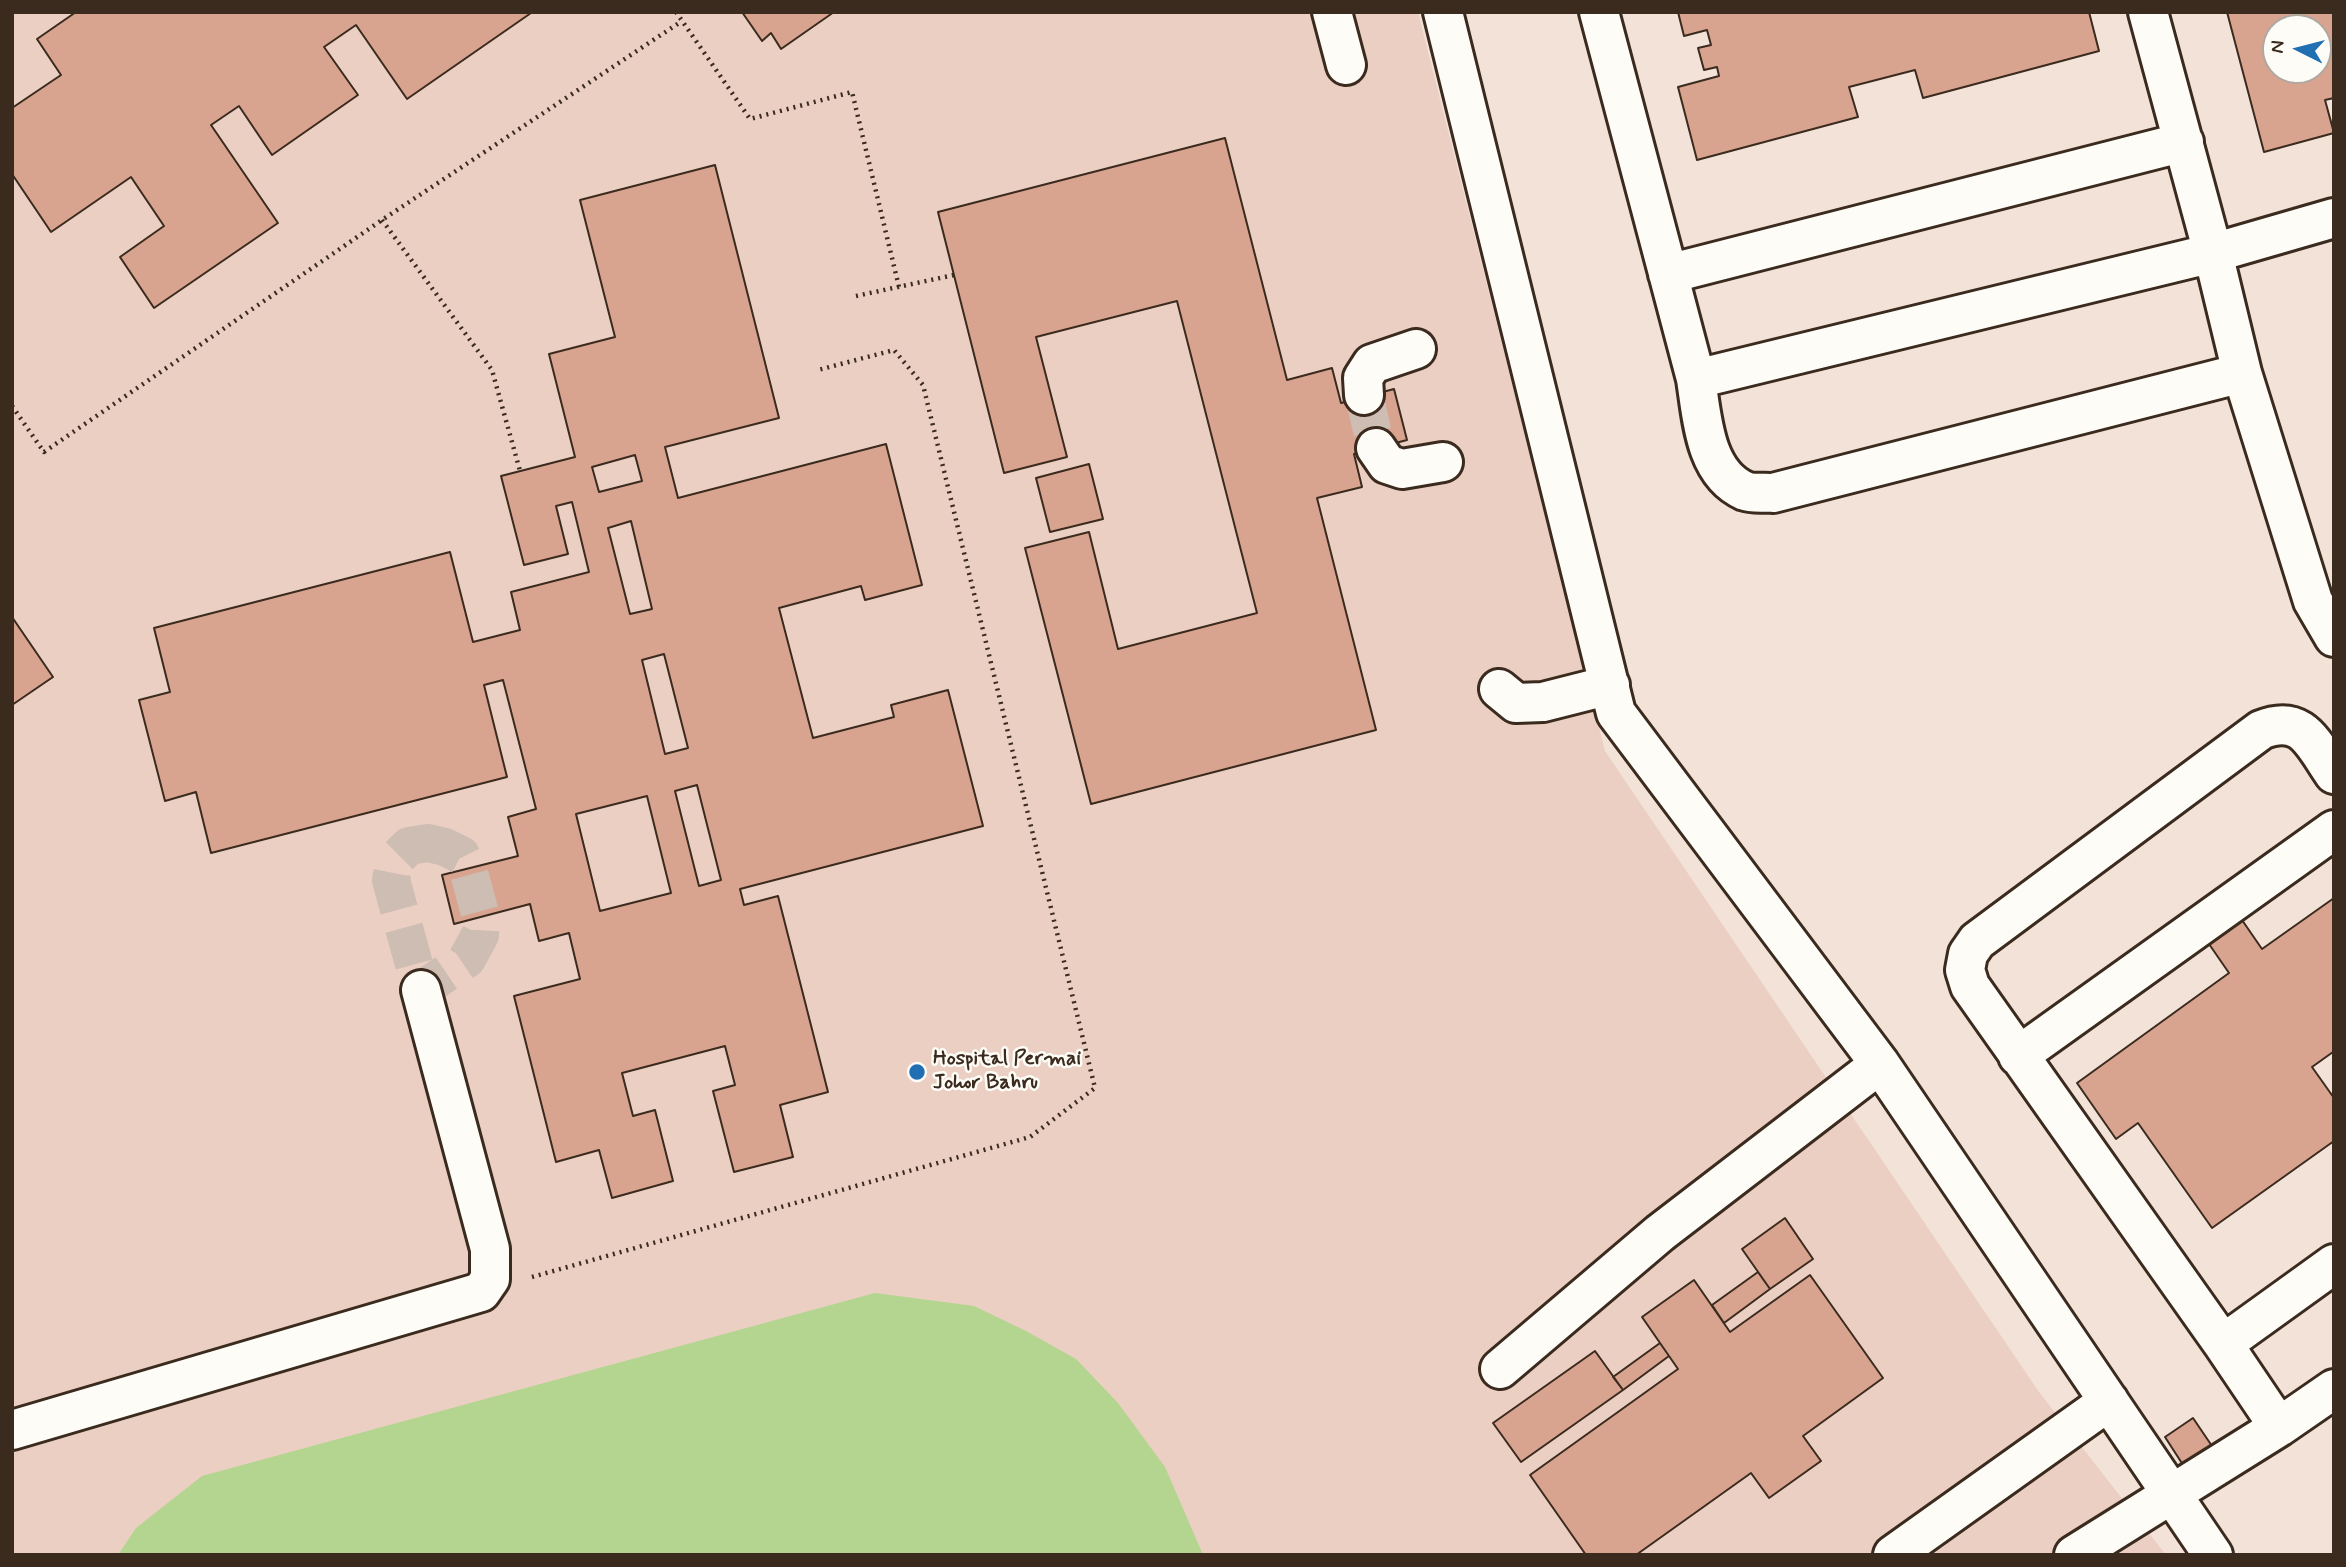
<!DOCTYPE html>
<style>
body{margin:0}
#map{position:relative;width:2346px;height:1567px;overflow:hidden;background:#f2e2d8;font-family:Mynerve,sans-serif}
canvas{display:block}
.frame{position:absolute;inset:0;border:14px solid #3b2a1e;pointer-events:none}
.north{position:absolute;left:2262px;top:14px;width:70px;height:70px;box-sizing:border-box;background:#fdfcf7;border:2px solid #afa8a0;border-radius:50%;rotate:276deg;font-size:19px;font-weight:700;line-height:28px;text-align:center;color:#3b2a1e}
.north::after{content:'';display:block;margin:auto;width:24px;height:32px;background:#1f6fb2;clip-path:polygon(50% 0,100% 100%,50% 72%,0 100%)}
</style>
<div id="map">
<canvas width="2346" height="1567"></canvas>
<div class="frame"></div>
<div class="north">N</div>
</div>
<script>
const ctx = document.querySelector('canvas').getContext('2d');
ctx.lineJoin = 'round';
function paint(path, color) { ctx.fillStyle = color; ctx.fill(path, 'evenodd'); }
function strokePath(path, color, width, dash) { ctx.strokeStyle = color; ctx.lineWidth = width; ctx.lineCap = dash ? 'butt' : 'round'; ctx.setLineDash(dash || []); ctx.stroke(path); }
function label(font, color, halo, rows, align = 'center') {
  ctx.font = font + ' Mynerve,sans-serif'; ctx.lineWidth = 5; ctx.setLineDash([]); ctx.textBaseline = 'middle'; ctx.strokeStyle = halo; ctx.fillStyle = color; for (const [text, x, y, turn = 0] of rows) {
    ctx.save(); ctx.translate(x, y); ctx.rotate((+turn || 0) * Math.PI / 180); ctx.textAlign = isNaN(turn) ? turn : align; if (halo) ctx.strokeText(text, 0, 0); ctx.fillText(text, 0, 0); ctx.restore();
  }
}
paint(new Path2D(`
 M12,12H1418L1605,751L2039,1392L2166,1555H12Z`), '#eacfc2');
paint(new Path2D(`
 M875,1293L974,1306L1026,1331L1076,1359L1118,1403L1165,1467L1203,1555H118L136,1528L202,1476Z`), '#b3d58f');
const building = new Path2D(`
 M76,12H531V13L407,99L356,25L324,47L358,95L272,155L239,106L211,125L278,223L154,308L120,257L164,226L131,177L51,232L12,174V108L61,75L37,39Z
 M742,12H834L781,49L771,33L762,41Z
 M1678,12H2089L2099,51L1923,98L1915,70L1849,87L1858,117L1697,160L1678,87L1719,76L1717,67L1704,70L1698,48L1711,45L1707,30L1684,36Z
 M2227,12H2334V98L2325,100L2334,133L2264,152ZM2276,28H2318V70H2276Z
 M1225,138L1287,380L1332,368L1341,403L1394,389L1407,440L1354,454L1362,487L1317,498L1376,730L1091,804L1025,548L1089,532L1118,649L1257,613L1177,301L1036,337L1067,457L1004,473L938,212Z
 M715,165L779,418L665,447L678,498L886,444L922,585L865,600L861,586L779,608L813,738L894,717L891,705L948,690L983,826L740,889L744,905L778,896L828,1092L780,1105L793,1157L734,1172L713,1091L735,1085L725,1046L622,1073L633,1116L655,1110L673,1181L612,1198L599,1150L556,1162L514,996L580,979L569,933L539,941L530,904L454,924L442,875L518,856L508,817L536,809L503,680L484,685L507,777L211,853L196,792L165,801L139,700L170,692L154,628L450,552L473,642L520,630L511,592L589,572L572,502L556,506L568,554L524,565L501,476L575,457L549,354L615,337L580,200ZM635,455L642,481L599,492L592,467ZM631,521L652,609L630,614L608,528ZM664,654L688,748L665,754L642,660ZM697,785L721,880L699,886L675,791ZM647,796L671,893L600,911L576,814Z
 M1089,464L1103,519L1050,532L1036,478Z
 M12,617L53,677L12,705Z
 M2334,898V1054L2333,1052L2312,1067L2334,1098V1141L2212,1228L2138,1123L2116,1139L2077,1083L2229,973L2209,944L2242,920L2262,949Z
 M1785,1218L1813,1259L1770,1289L1742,1249Z
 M1758,1272L1770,1289L1724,1323L1712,1305Z
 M1810,1275L1883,1378L1803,1436L1821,1461L1769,1498L1751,1473L1636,1555H1586L1530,1475L1678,1369L1642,1317L1694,1280L1730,1332Z
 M1660,1343L1669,1356L1623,1390L1613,1377Z
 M1595,1351L1623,1390L1521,1462L1493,1423Z
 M2193,1418L2214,1449L2185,1468L2165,1437Z`);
paint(building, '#d9a48f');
strokePath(building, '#3b2a1e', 2);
strokePath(new Path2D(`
 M1364,395L1376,448
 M428,843L445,847L461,855L468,869L481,917L480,935L467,959L421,990L391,880L395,860L409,846Z`), '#cdbdb3', 38, [38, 19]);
const minor = new Path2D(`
 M1332,12L1346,65
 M1443,12L1616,713L1880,1064L2213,1555
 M1599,12L1696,379C1702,417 1704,473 1745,491C1753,494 1765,492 1773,493L2242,373
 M2148,12L2213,253L2242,373L2313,601L2334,637
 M1668,274L2184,142
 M1696,379L2213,253L2334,218
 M1364,395L1363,378L1372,364L1416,349
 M1376,448L1387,464L1402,469L1443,462
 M1499,689L1516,703L1543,702L1610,685
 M2018,1056L2334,830
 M2223,1344L2334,1264
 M1500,1369L1660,1233L1880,1064
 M2279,1427L2223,1344L1970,986L1965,970L1968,954L1977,941L2261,730C2303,713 2313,744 2334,774
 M12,1430L481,1292L490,1279V1249L421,990
 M1893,1555L2109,1401
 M2074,1555L2279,1427L2334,1389`);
strokePath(minor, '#3b2a1e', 44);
strokePath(new Path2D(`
 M676,12L750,119L852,92L899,287
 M382,220L492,370L520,471
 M856,296L954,275
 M12,406L44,452L382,220L682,21
 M532,1277L1030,1137L1095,1088L923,385L894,350L818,370`), '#3b2a1e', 4.5, [2, 5]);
strokePath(minor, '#fdfcf7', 38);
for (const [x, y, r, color] of [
 [917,1072,9,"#1f6fb2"]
]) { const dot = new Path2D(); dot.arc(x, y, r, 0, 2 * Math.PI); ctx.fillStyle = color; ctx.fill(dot); strokePath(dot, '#fdfcf7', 2.5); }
label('bold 21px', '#3b2a1e', '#fdfcf7', [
 ["Hospital Permai",933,1060],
 ["Johor Bahru",933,1084]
], 'left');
</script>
